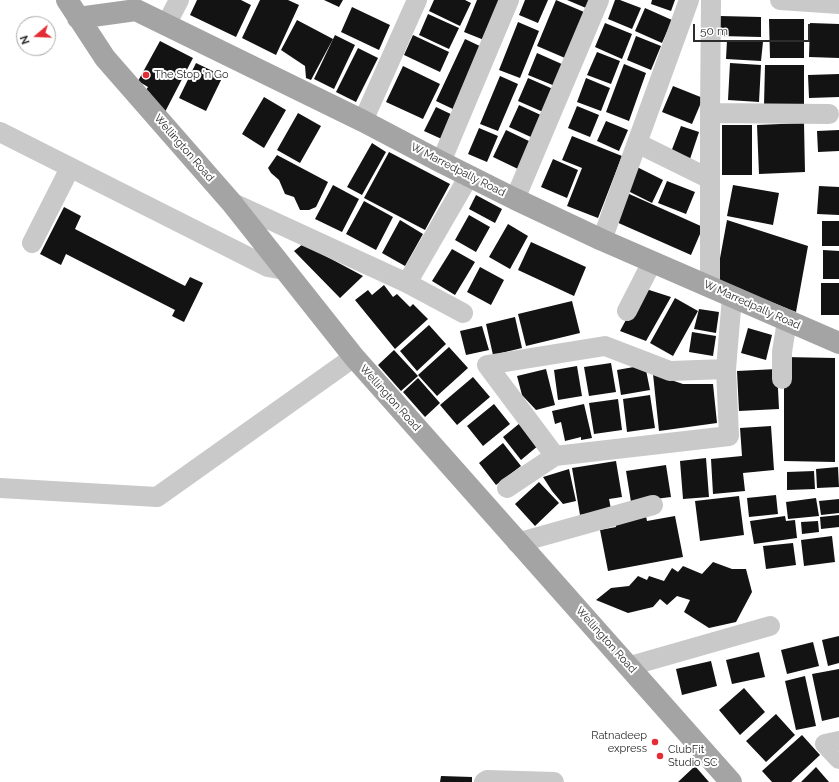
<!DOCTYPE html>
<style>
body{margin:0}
#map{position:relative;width:839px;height:782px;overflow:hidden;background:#fff;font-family:Raleway,sans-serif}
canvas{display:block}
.north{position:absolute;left:16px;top:16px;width:40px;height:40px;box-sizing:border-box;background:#fff;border:1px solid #ababab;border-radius:50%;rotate:251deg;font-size:11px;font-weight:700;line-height:16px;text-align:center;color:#2c2c2c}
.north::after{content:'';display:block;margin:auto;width:14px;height:18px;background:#e42c34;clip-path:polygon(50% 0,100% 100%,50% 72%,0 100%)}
.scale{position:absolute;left:693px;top:24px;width:117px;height:18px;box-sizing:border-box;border:2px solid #2c2c2c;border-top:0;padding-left:5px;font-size:12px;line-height:14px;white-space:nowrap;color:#2c2c2c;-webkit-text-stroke:3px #fff;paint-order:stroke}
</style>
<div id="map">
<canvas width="839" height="782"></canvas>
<div class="north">N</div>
<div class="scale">50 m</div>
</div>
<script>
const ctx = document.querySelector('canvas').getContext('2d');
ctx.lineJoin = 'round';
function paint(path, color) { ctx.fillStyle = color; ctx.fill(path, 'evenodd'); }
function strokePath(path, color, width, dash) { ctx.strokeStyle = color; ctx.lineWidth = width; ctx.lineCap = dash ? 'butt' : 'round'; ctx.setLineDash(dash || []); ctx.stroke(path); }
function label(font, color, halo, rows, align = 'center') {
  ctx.font = font + ' Raleway,sans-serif'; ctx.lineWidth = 4; ctx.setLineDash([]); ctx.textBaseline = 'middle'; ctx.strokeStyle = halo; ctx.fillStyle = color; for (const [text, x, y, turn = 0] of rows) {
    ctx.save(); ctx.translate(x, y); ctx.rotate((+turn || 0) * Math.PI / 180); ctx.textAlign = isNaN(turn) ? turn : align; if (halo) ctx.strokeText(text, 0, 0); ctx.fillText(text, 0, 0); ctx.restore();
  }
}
paint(new Path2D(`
 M197,0H241L251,5L236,37L190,15Z
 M260,0H288L299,5L276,55L242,38Z
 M324,0H343L339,7Z
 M434,0H465L471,3L460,26L429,11Z
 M477,0H499L484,40L464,32Z
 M525,0H548L538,23L519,15Z
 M556,0L584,12L565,58L537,46Z
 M567,0H589L586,8Z
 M615,0H620L641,8L632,29L608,19Z
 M652,0H675L671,11L651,4Z
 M352,7L390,25L379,50L341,32Z
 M645,8L672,20L662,43L635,31Z
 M428,14L459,28L449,49L419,35Z
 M720,16L761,17V37L720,36Z
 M769,19H804V58H770Z
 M297,20L333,39L311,80L306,78L305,66L281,50Z
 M518,22L539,31L520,78L499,70Z
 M605,23L632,34L622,59L595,47Z
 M810,23L839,24V58L809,57Z
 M335,35L355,45L334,89L314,79Z
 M413,35L449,52L440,72L404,55Z
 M636,36L661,46L651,70L627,60Z
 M465,39L484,48L455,110L436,101Z
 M727,40L763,42L761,61L726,59Z
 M160,41L193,58L165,112L147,98L150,93L146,90L148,87L138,81Z
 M358,48L378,58L356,102L336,92Z
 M597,52L620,61L611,84L587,75Z
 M537,53L564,65L555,86L528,75Z
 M196,63L223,76L206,111L179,98Z
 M730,63L761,65L759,102L728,100Z
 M624,64L646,73L629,121L606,112Z
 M765,65H804V106L764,105Z
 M403,66L440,84L423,119L386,102Z
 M839,74V97L809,98L808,75Z
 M500,76L518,84L498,131L480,124Z
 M528,78L553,89L543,112L518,101Z
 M586,78L610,88L601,111L577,102Z
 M673,86L703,98L692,124L662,112Z
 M264,97L286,110L264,148L242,134Z
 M519,105L543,116L533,138L509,127Z
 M577,106L599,115L590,137L568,128Z
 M436,107L457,117L446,141L424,131Z
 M298,113L321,126L300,163L277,150Z
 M606,121L628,130L619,151L597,141Z
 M804,123L805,172L759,174L757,125Z
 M722,125H752V175H722Z
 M681,126L699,132L690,159L671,152Z
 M479,128L498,136L487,162L468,154Z
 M506,130L531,142L518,169L493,157Z
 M839,130V151L818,152L817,131Z
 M572,136L622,156L598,218L567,206L582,168L562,160Z
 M372,143L386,152L362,195L347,187Z
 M389,152L450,184L425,230L364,198Z
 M277,155L328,182L316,207L309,210H300L294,197L285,194L279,180L271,173L268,168Z
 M553,159L578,170L567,198L541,187Z
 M637,167L663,180L652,203L626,190Z
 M667,181L695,192L686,214L658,203Z
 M333,185L359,199L342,232L315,219Z
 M733,185L779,193L773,225L727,216Z
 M819,186L839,187V215L817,214Z
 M627,193L703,227L691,255L614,221Z
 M476,195L502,209L495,223L469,209Z
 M364,201L393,217L376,250L346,234Z
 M64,207L81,216L75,229L185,286L190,277L203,283L184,322L172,316L175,310L66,254L61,265L40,254Z
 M469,215L490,227L476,252L455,240Z
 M400,220L423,234L405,266L382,253Z
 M727,220L808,246L796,312L716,280Z
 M822,221H839V246H822Z
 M508,224L528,236L510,269L489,257Z
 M531,242L586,267L574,296L518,270Z
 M303,244L363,276L340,298L294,251Z
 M452,249L475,262L455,295L432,281Z
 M823,250L839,251V279H823Z
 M480,267L504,280L491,305L467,292Z
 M821,283H839V315H821Z
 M384,285L393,297L397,294L410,307L413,304L428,319L395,349L355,300L368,290L372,295Z
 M643,288L671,297L646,341L620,331Z
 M675,298L698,311L673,356L650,343Z
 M572,301L580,333L526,346L518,314Z
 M699,309L719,312L716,333L694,329Z
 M515,317L522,348L493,355L486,324Z
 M429,325L446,344L417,371L400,351Z
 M482,326L489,350L466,355L460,331Z
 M748,328L772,335L766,360L741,353Z
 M692,332L716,336L713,356L689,352Z
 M449,347L468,368L437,396L418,375Z
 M394,350L418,376L401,391L378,365Z
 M784,357L835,358V462L784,461Z
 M611,363L616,392L589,396L584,367Z
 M645,365L650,390L621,395L617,370Z
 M577,366L582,396L558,400L554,370Z
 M546,369L555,405L536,410L522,395L517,376Z
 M777,369L779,409L739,411L737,371Z
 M653,374L683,384H713L717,423L659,431Z
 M473,377L490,397L457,425L440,405Z
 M418,378L440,403L425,417L403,392Z
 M650,395L655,428L627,432L623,399Z
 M618,399L622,430L594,434L589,403Z
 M494,404L510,424L483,446L467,426Z
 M584,404L592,438L581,440V437L565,441L561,422L555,424L552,411Z
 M520,423L539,445L521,460L503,437Z
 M771,426L774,470L743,473L745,491L713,494L711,459L742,456L740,428Z
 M503,443L521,466L496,485L479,463Z
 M706,458L709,497L683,499L680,461Z
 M616,461L622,497L609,499L611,509L580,515L572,468Z
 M666,465L671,497L631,502L626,471Z
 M838,467L839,487L817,488L816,469Z
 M569,469L576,501L563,504L552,491L543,477Z
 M814,471L815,489L787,490V472Z
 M539,482L559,503L535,526L515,504Z
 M776,495L778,514L749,517L747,498Z
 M739,496L744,535L700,541L695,501Z
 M816,498L819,516L788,519L786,502Z
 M839,499V513L821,515L819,501Z
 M645,512L647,521L675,516L683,557L608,571L600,530L616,527L614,518Z
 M839,515V527L821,529L820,517Z
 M785,516L786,521L795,520L797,538L754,544L750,521Z
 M818,521L819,532L802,534L801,522Z
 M832,536L835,562L804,566L801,540Z
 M793,543L796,565L766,569L763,546Z
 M713,562L732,569H746L752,592L736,622L709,628L684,612L690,600L677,596L667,605L660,599L653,607L628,613L596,600L611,588L629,586L638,576L647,580L649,576L664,581L672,568L678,572L683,566L702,574Z
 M839,636V663L828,666L822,640Z
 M813,642L819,666L787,674L781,650Z
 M759,652L765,677L732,684L726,660Z
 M711,661L717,686L682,695L676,669Z
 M839,669V717L822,721L812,674Z
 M805,676L816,726L796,730L785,681Z
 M744,688L765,712L740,735L719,710Z
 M776,714L795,735L766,762L746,741Z
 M802,735L820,755L791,782H772L762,771Z
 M695,766L709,782H678Z
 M816,767L829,782H801Z
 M441,776L472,777V782H440Z`), '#131313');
strokePath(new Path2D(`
 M780,0L839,4
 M166,25L179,0
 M710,113L829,114
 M363,121L417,0
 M0,132L268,267L284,270
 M637,143L689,0
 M441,162L509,0
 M515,199L599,0
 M231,202L407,283
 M602,240L637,143L710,179
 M32,243L70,168
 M710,287V113L711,0
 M627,311L652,262
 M463,313L407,283L469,176
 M782,379V352L787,321
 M555,456L487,365L605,346L670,371L726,369
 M0,488L157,497L354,357
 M507,488L555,456L729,436L726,369L732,297
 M517,543L653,505
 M630,666L770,626
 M839,741L825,744L839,759
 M484,782L487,780L554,782`), '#c9c9c9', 20);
strokePath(new Path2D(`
 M67,0L105,58L231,202L354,357L731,782
 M78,18L136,10L363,121L441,162L515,199L602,240L839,343`), '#a4a4a4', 22);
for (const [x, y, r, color] of [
 [146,75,4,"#e42c34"],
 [655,742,4,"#e42c34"],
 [660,756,4,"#e42c34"]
]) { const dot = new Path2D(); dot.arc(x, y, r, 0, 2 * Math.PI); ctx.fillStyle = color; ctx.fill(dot); strokePath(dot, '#fff', 1.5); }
label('11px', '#2c2c2c', '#fff', [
 ["The Stop 'n Go",154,75],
 ["Ratnadeep",647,736,"right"],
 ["express",647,749,"right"],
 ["ClubFit",668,750],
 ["Studio SC",668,763]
], 'left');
label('11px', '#2c2c2c', '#fff', [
 ["Wellington Road",184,148,49],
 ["W Marredpally Road",458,170,27],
 ["W Marredpally Road",752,305,24],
 ["Wellington Road",390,398,48],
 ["Wellington Road",606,640,48]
]);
</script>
